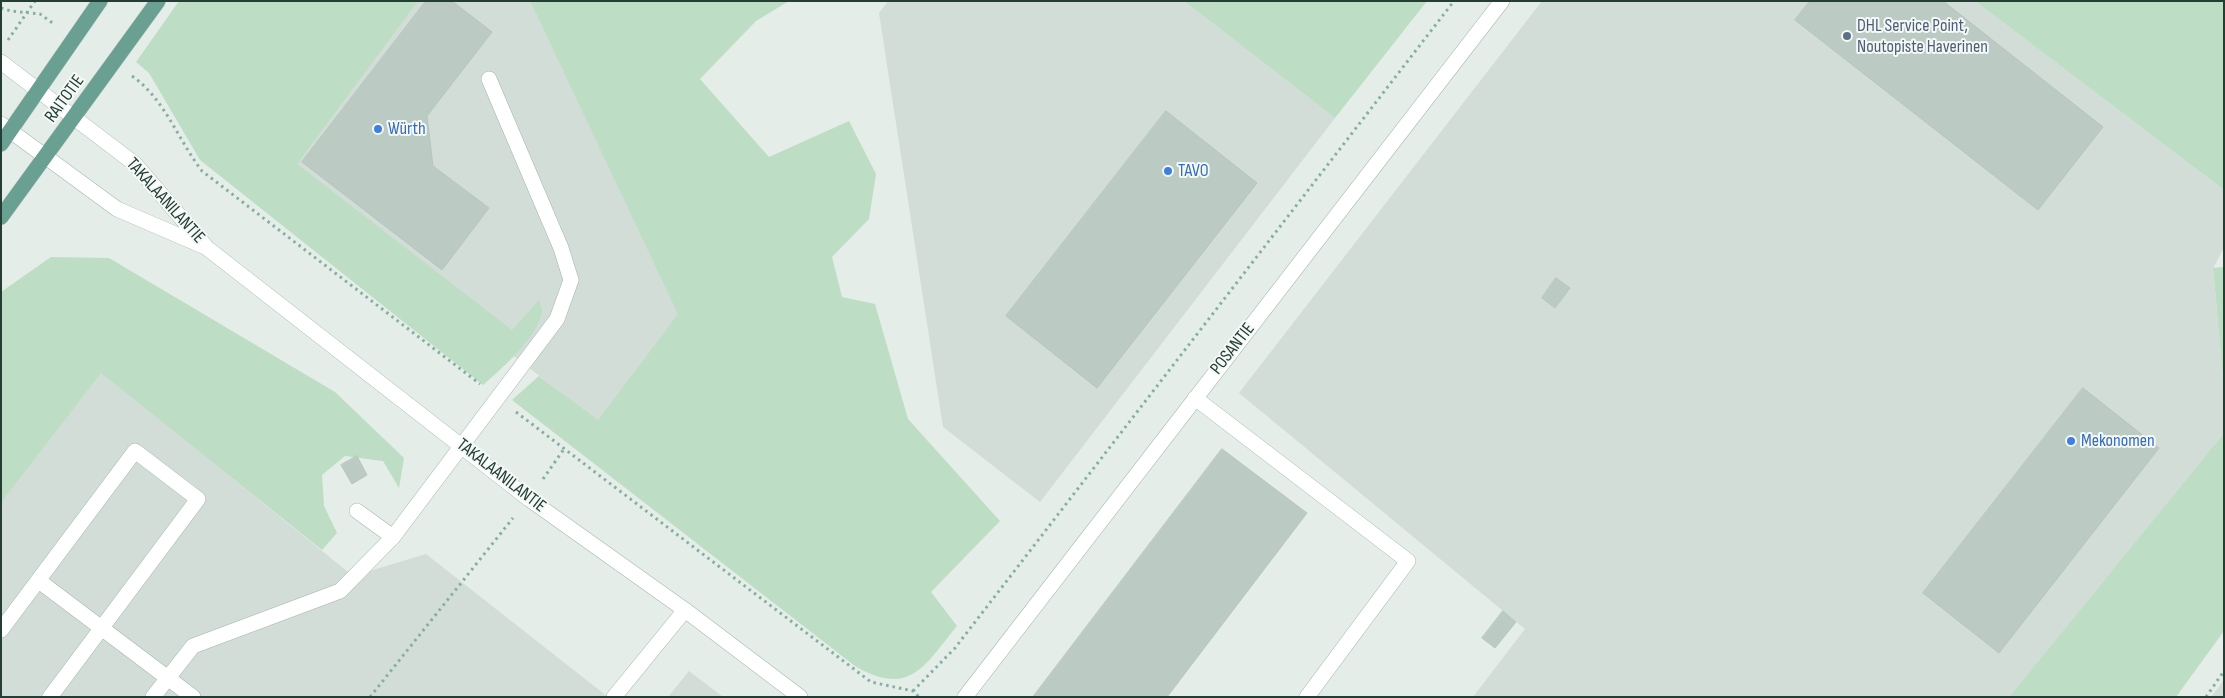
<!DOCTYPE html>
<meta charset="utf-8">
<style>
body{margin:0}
#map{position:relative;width:2225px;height:698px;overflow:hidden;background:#e4ede8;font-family:"Sofia Sans Condensed",sans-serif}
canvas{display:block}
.frame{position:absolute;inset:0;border:2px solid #243e36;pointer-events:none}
</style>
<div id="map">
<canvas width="2225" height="698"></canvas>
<div class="frame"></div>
</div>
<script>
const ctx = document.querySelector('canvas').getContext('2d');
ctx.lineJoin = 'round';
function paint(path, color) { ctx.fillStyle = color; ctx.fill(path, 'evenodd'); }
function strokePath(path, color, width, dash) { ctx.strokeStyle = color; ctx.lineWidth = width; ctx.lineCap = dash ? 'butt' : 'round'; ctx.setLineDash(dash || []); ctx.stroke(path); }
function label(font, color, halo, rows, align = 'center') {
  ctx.font = font + ' "Sofia Sans Condensed",sans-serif'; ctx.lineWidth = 4; ctx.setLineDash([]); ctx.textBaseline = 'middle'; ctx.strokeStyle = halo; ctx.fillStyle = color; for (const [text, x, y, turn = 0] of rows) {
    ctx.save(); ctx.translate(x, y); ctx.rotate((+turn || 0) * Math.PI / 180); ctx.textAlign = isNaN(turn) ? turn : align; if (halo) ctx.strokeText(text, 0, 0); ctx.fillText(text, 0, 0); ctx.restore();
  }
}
paint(new Path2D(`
 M325,1H530L679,314L598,421L228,135Z
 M888,1H1184L1335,118L1040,502L943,427L879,13Z
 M1542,1H1975L2224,190V247L2213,269L2224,389V433L2009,697H1473L1525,629L1239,393Z
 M101,372L353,576L426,554L608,697H1V503Z
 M689,671L723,697H668Z
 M2224,680V697H2211Z`), '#d2ddd7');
paint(new Path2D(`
 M179,1H418L297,164L512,330L539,300C540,303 542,308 542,311C538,338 502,368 483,385L200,160L149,73L136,62Z
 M530,1H789L756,21L700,79L769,157L849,121L876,174L869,219L832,257L842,297L875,304L908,419L1000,521L931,592L957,626C924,666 910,698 855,666L512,400L539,376L598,420L678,314Z
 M1184,1H1427L1335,118Z
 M1975,1H2224V190Z
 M51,257L109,258L335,392L404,458L399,488L383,461L345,456L322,475L324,506L337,533L322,550L101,373L1,503V292Z
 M2224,267V389L2213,268Z
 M2224,433V631L2176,697H2009Z`), '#beddc5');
const building = new Path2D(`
 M426,1H452L492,32L427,116L433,166L489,208L442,270L302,162Z
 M1810,1H1943L2103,127L2038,210L1795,20Z
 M1166,111L1257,183L1097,388L1006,316Z
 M1556,278L1570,288L1555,308L1542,298Z
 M2083,388L2159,448L1999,653L1923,593Z
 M1222,449L1307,513L1167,697H1033Z
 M357,456L367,475L352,484L341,465Z
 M1503,611L1516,622L1495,648L1482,638Z`);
paint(building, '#bccac4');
strokePath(building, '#b6c6bf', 1);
const minor = new Path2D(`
 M1,62L135,164L207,248L529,499L685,610L800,697
 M1,124L117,209L203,246
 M1195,398L1408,561L1307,697
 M357,511L393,537
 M39,581L193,697
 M1,630L135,451L198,499L50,697
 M153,697L193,646L340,591L393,537L557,319L571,280L561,248L489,79
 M614,697L685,610
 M965,697L1502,1`);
const major = new Path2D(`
 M1,144L100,1
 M1,217L158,1`);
strokePath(minor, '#a7b5af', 16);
strokePath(major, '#c2c9c7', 16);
strokePath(new Path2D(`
 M1,8L11,11L40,14L54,24
 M8,40L35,1
 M132,76C165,99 178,140 202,171L480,384
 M516,412L871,682L913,691L919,697
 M543,479L564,449
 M913,691L955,648L1454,1
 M370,697L513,518
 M2206,697L2224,671`), '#86afa1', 3, [2.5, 4]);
strokePath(minor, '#fff', 15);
strokePath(major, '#6aa091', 15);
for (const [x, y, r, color] of [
 [1847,36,5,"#5c6f8a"],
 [378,129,5,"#3f7fe0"],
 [1168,171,5,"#3f7fe0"],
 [2071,441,5,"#3f7fe0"]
]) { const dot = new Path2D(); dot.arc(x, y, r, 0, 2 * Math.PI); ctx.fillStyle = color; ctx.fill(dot); strokePath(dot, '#f4f9f7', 2); }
label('18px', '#4e5e75', '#f4f9f7', [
 ["DHL Service Point,",1857,26],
 ["Noutopiste Haverinen",1857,47]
], 'left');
label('18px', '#243e36', '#f4f9f7', [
 ["RAITOTIE",65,99,-54],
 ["TAKALAANILANTIE",165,201,48],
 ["POSANTIE",1233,349,-52],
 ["TAKALAANILANTIE",501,476,38]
]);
label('18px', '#366cbe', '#f4f9f7', [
 ["Würth",388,129],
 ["TAVO",1178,171],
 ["Mekonomen",2081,441]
], 'left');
</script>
